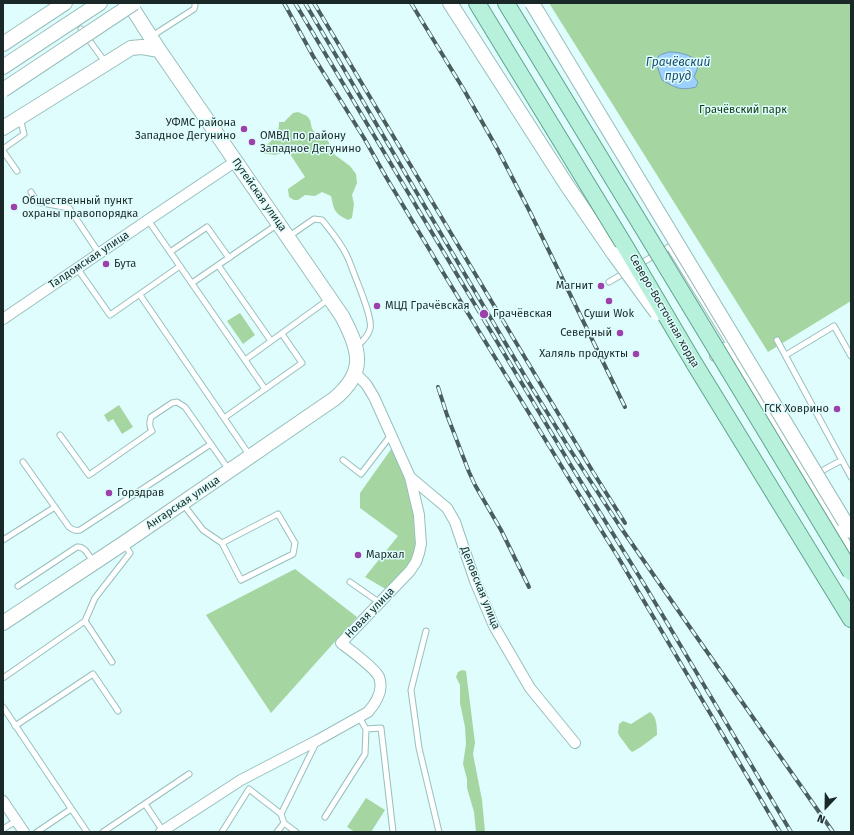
<!DOCTYPE html>
<meta charset="utf-8">
<style>
body{margin:0}
#map{position:relative;width:854px;height:835px;overflow:hidden;background:#defdfc;font-family:"Fira Sans",sans-serif}
canvas{display:block}
.frame{position:absolute;inset:0;border:4px solid #1a2928;pointer-events:none}
.north{position:absolute;left:806px;top:787px;width:40px;height:40px;-webkit-text-stroke:3px #defdfc;paint-order:stroke;rotate:202deg;font-size:11px;font-weight:700;line-height:16px;text-align:center;color:#1a2928}
.north::after{content:'';display:block;margin:auto;width:14px;height:18px;background:#1a2928;clip-path:polygon(50% 0,100% 100%,50% 72%,0 100%)}
</style>
<div id="map">
<canvas width="854" height="835"></canvas>
<div class="frame"></div>
<div class="north">N</div>
</div>
<script>
const ctx = document.querySelector('canvas').getContext('2d');
ctx.lineJoin = 'round';
function paint(path, color) { ctx.fillStyle = color; ctx.fill(path, 'evenodd'); }
function strokePath(path, color, width, dash) { ctx.strokeStyle = color; ctx.lineWidth = width; ctx.lineCap = dash ? 'butt' : 'round'; ctx.setLineDash(dash || []); ctx.stroke(path); }
function label(font, color, halo, rows, align = 'center') {
  ctx.font = font + ' "Fira Sans",sans-serif'; ctx.lineWidth = 3; ctx.setLineDash([]); ctx.textBaseline = 'middle'; ctx.strokeStyle = halo; ctx.fillStyle = color; for (const [text, x, y, turn = 0] of rows) {
    ctx.save(); ctx.translate(x, y); ctx.rotate((+turn || 0) * Math.PI / 180); ctx.textAlign = isNaN(turn) ? turn : align; if (halo) ctx.strokeText(text, 0, 0); ctx.fillText(text, 0, 0); ctx.restore();
  }
}
paint(new Path2D(`
 M549,3H851V301L768,352Z
 M298,112L307,116L310,120L312,129L315,132L327,139L335,155L350,166L356,174L357,183L352,195L354,204L352,218L348,220C334,213 334,210 331,196L322,192L315,196L305,195L298,200H294L289,197L288,189L305,177L288,151L275,155L262,153L260,149C267,146 274,139 277,132C279,129 279,125 279,122H284L293,113Z
 M240,313L255,335L243,344L227,321Z
 M119,405L133,427L122,434L113,419L108,422L104,415Z
 M392,448L408,486L417,521L418,544L414,561L389,591L365,577L398,536L360,508V493Z
 M295,569L357,617L271,713L206,615Z
 M462,670L466,671L475,743L473,754L482,800L485,832H476L474,812L467,788V779L463,764L466,744L465,727L460,703V685L456,677L458,672Z
 M650,712C657,717 657,727 657,735C648,741 641,748 632,752L629,749L621,738L620,737L618,733L619,724L623,721L631,724Z
 M366,798L385,810L371,832H355L347,827Z`), '#a5d6a1');
const water = new Path2D(`
 M669,52C682,52 689,55 700,62L694,77L698,82L696,87C680,91 676,88 662,80L655,60L660,55Z`);
paint(water, '#9cd0fd');
strokePath(water, '#759ebd', 1);
const lane = new Path2D(`
 M81,29L105,62
 M152,36L194,9L195,6V3
 M3,149L24,134L20,118
 M3,151L17,171
 M31,192L37,202L69,208L99,253
 M148,220L265,389
 M288,237L314,219L322,220C331,231 341,243 347,256C350,262 352,269 355,276C359,287 373,319 370,329C368,336 362,342 357,346
 M170,252L207,227L229,258
 M218,265L271,341
 M638,265L669,247L731,347
 M77,268L110,315L180,266
 M609,282L626,272
 M192,283L278,224
 M140,295L250,456
 M777,340L851,477
 M786,355L834,326L851,356
 M245,360L329,299
 M224,418L302,363L282,334
 M60,435L89,475L152,431C149,427 149,423 151,417L172,403L177,402L185,407L229,470
 M343,460L361,474L391,435
 M23,462L69,527C73,530 75,531 80,530L211,444
 M816,474L842,460
 M183,504L203,530L222,543L241,580L293,554L295,543L278,514L222,543
 M3,540L55,507
 M350,582L380,603
 M18,586L77,547C85,546 89,556 93,562
 M85,621L112,662
 M426,631L411,690L419,748L439,832
 M3,678L85,621L95,598L130,553L124,544
 M3,707L87,832
 M15,726L93,674L118,711
 M366,729L381,728L393,832
 M145,804L163,831
 M281,814L317,741
 M325,817L365,754L366,729L359,717
 M284,823L296,832
 M3,829L16,821
 M37,832L71,809
 M103,832L189,774
 M222,832L249,789L281,814L284,823L277,832`);
const street = new Path2D(`
 M3,319L148,220L236,161
 M715,356C717,349 721,347 728,348L733,352L851,553
 M410,477L447,508L455,522L475,581L494,626L530,688L575,743
 M3,801L24,832
 M161,832L241,780L318,740L368,712C376,703 384,690 379,677C375,668 350,650 341,643L410,571L416,562L419,553L421,544L420,531L419,515L410,477L374,397L366,384L355,373`);
const secondary = new Path2D(`
 M450,3L566,184L614,254
 M3,44L65,3
 M3,67L100,3
 M3,128L131,48L142,47L159,50
 M845,522L851,531
 M3,623L124,543L334,399C367,372 360,350 342,316L159,50L129,3`);
const primary = new Path2D(`
 M477,3L494,31
 M506,3L646,233
 M694,363L851,619`);
strokePath(lane, '#99bfbd', 7);
strokePath(street, '#99bfbd', 12);
strokePath(secondary, '#99bfbd', 16);
strokePath(primary, '#61a48d', 18);
strokePath(lane, '#fff', 5);
strokePath(street, '#fff', 10);
strokePath(secondary, '#fff', 14);
strokePath(primary, '#b7f0db', 16);
const rail = new Path2D(`
 M284,3L313,56L364,138L386,177L447,279L573,485L618,557L780,832
 M295,3L570,464L647,589L791,832
 M305,3L526,378L569,448L619,525L682,616L833,832
 M314,3L593,472L625,523
 M411,3L464,90L498,150L530,212L625,407
 M438,387L447,415L469,472L475,485L501,530L529,587`);
strokePath(rail, '#4b5e5d', 4);
strokePath(rail, '#defdfc', 2.5, [8]);
const secondaryBridge = new Path2D(`
 M532,3L845,522
 M3,90L134,3
 M614,254L657,313`);
const primaryBridge = new Path2D(`
 M494,31L625,246L694,363
 M646,233L851,572`);
strokePath(secondaryBridge, '#99bfbd', 16, []);
strokePath(primaryBridge, '#61a48d', 18, []);
strokePath(secondaryBridge, '#fff', 14);
strokePath(primaryBridge, '#b7f0db', 16);
for (const [x, y, r, color] of [
 [244,129,4,"#9c41ac"],
 [252,142,4,"#9c41ac"],
 [14,207,4,"#9c41ac"],
 [106,264,4,"#9c41ac"],
 [601,286,4,"#9c41ac"],
 [609,301,4,"#9c41ac"],
 [377,306,4,"#9c41ac"],
 [484,314,5,"#9c41ac"],
 [620,333,4,"#9c41ac"],
 [636,354,4,"#9c41ac"],
 [837,409,4,"#9c41ac"],
 [109,493,4,"#9c41ac"],
 [358,555,4,"#9c41ac"]
]) { const dot = new Path2D(); dot.arc(x, y, r, 0, 2 * Math.PI); ctx.fillStyle = color; ctx.fill(dot); strokePath(dot, '#defdfc', 1.5); }
label('11px', '#0d350c', '#defdfc', [
 ["Грачёвский парк",743,110]
]);
label('11px', '#1a2928', '#defdfc', [
 ["УФМС района",236,123,"right"],
 ["Западное Дегунино",236,136,"right"],
 ["ОМВД по району",260,136],
 ["Западное Дегунино",260,149],
 ["Общественный пункт",22,201],
 ["охраны правопорядка",22,214],
 ["Бута",114,264],
 ["Магнит",593,286,"right"],
 ["МЦД Грачёвская",385,306],
 ["Грачёвская",493,314],
 ["Суши Wok",609,314,"center"],
 ["Северный",612,333,"right"],
 ["Халяль продукты",628,354,"right"],
 ["ГСК Ховрино",829,409,"right"],
 ["Горздрав",117,493],
 ["Мархал",366,555]
], 'left');
label('11px', '#1a2928', '#defdfc', [
 ["Путейская улица",259,195,55],
 ["Талдомская улица",89,260,-34],
 ["Северо-Восточная хорда",664,311,60],
 ["Ангарская улица",183,503,-34],
 ["Деповская улица",480,588,68],
 ["Новая улица",370,613,-46]
]);
label('italic 12px', '#1b4b70', '#defdfc', [
 ["Грачёвский",678,63],
 ["пруд",678,77]
]);
</script>
